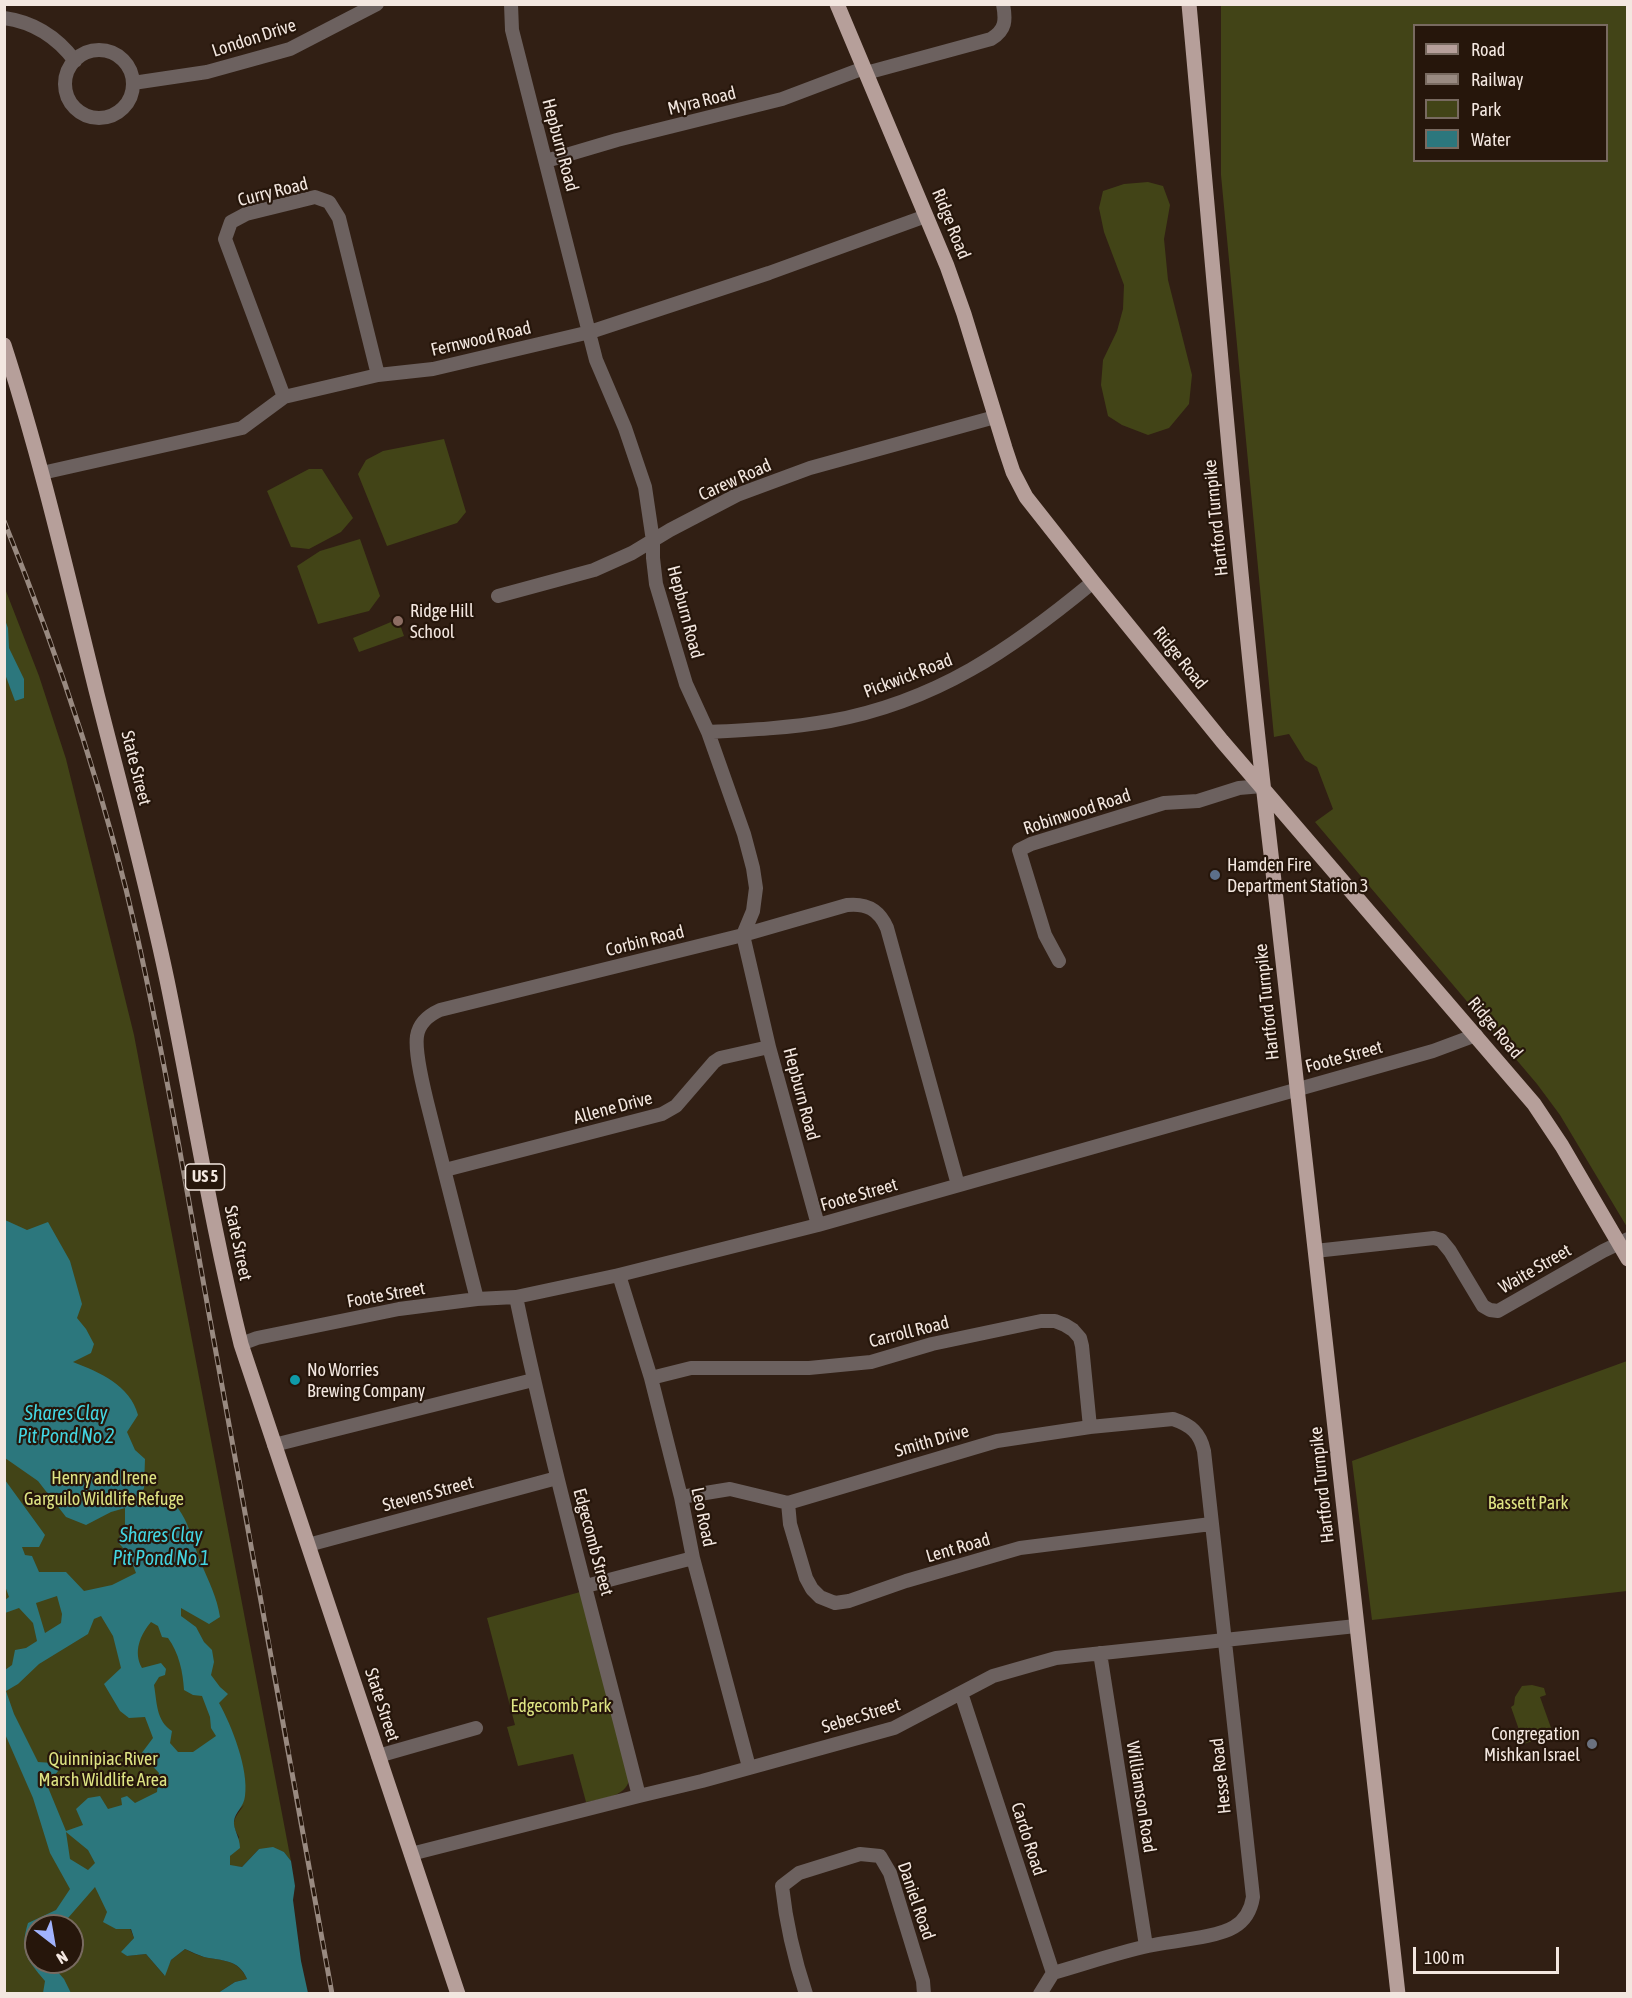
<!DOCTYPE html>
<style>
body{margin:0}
#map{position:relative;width:1632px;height:1998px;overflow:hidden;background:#311f14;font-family:"Asap Condensed",sans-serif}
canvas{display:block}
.frame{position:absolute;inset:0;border:6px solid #f3e7e0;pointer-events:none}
.legend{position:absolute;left:1413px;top:24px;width:195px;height:138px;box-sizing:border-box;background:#26160b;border:2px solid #786a60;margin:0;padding:8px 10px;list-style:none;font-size:18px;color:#f3e7e0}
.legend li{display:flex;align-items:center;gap:12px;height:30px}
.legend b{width:30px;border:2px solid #786a60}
.north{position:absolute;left:24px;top:1914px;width:60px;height:60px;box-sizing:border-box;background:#26160b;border:2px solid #786a60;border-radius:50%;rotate:149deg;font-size:16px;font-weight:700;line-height:24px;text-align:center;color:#f3e7e0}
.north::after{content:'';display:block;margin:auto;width:21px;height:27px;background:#a1b3fd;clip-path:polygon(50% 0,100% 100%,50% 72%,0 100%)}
.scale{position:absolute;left:1413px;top:1947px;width:146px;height:27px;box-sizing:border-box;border:3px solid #f3e7e0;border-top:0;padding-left:8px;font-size:18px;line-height:21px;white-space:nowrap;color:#f3e7e0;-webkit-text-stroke:4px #26160b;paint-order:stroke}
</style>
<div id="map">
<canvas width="1632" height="1998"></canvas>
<div class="frame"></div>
<ul class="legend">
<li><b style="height:8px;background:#b69f9a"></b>Road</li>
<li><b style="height:8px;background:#998a81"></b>Railway</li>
<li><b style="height:16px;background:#424417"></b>Park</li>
<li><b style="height:16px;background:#2c777d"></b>Water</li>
</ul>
<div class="north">N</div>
<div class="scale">100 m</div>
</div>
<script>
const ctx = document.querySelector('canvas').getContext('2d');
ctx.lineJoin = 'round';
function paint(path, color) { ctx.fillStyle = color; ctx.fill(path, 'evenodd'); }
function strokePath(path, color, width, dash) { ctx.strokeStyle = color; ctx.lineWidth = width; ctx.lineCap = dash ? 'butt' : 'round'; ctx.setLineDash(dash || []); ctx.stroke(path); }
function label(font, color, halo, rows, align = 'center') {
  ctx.font = font + ' "Asap Condensed",sans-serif'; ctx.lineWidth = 4.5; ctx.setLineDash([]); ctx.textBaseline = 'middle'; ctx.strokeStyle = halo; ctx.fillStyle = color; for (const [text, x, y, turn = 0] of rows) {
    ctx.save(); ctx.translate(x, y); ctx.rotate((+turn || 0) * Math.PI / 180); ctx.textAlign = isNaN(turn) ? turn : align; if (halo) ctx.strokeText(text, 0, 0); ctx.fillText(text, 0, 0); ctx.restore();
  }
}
paint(new Path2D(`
 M1221,5H1627V1227L1560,1115L1537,1084L1315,822L1333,809L1317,767L1305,760L1289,734L1274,737L1221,175ZM1414,26H1606V160H1414Z
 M1148,182L1163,186L1170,205L1164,239L1168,280L1192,375L1189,404L1169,428L1148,435L1122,425L1108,416L1101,385L1103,360L1117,331L1123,309L1124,285L1104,232L1099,208L1103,191L1124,184Z
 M444,439L466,512L457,523L387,546L358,474L366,460L383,451Z
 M309,469H322L353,518L341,532L309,549L291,547L267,491Z
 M360,539L380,596L369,611L318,624L297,566L320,551Z
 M4,586L39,676L66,759L134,1035L291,1861L284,1852L259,1849L242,1867L230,1866V1856L239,1837C230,1822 234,1819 244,1805L116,1929L130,1928L134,1938L122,1952L127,1956L146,1954L164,1975L171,1960L185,1949C191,1952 197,1955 204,1957C223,1961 238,1959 247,1979L235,1982L218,1993H71L62,1978L70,1993H5ZM36,1926H72V1962H36Z
 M398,619L404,636L359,652L353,638Z
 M1627,1361V1591L1372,1620L1352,1461Z
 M580,1592L629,1780C626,1797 600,1799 586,1802L573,1754L518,1766L507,1727L515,1725L487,1618Z
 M1532,1685L1544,1688L1546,1695L1540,1697L1555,1739L1543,1744L1535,1740L1524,1744L1511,1707L1514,1705L1515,1697L1522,1686Z`), '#424417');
paint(new Path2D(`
 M5,620L8,628L9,648L24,679V698L15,701L5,674Z
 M5,1220L27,1230L48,1222L70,1261L82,1304L77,1318L86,1329L94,1344L91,1353L73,1362C99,1372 130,1385 138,1415L127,1432L135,1450L145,1459L144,1488L138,1499L152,1493H164C190,1517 189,1533 201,1563C209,1582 217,1597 220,1617L209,1624L181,1608V1616L196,1627L204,1642L212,1650L214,1662L211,1675L220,1687L228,1694L219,1703C232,1726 249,1770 245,1796C244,1807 235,1812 234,1821C233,1829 240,1837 240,1848L230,1856V1865L242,1867L259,1849L273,1847L284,1852L291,1861L295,1886L293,1900L301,1961L308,1993H218L235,1982L247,1979C239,1959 222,1961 204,1957C198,1955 192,1952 185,1949L171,1960L165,1976L146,1954L127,1956L121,1952L134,1938L131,1929H116L103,1922L107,1912L95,1887L68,1918L56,1926H36V1962H49L64,1979L71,1993H43L45,1981C27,1959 19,1952 28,1923L56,1910L70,1889L50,1853L33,1798L5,1734V1670L12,1665L15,1650L26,1648L37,1641L33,1623L19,1608L5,1613V1600L9,1597L4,1583L5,1480L45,1535L39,1547H22L25,1555L32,1556L39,1572H66L84,1591L112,1585L136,1573L129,1555L117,1541L125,1528V1508L111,1512L86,1525L66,1517L38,1481L5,1458ZM57,1596L62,1614L61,1623L45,1633L36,1603ZM101,1616L113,1636L121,1668L104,1684L120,1711L129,1718L145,1717L153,1738L141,1754L159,1773L157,1792L135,1803L127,1796L121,1798L122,1805L108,1809L100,1796L88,1798L76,1809L83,1825L66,1831L45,1780L54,1776L63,1765L61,1753L55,1750L53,1763L38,1762L14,1714L6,1691L18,1684L39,1664L88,1634L94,1619ZM151,1622L158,1626L162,1637L168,1638C179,1653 183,1672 184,1690L193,1695L202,1696L210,1717L211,1728L216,1736L193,1752H178L170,1743L172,1731C156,1721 157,1702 154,1685L159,1677L165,1675L166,1669L161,1663L142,1668C133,1652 140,1635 151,1622ZM66,1832L88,1850L95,1863L88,1870L70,1859Z`), '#2c777d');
strokePath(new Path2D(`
 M511,4L512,30L596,360L625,428L645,487L653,541V558L656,584L686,684L708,732L744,834L753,868L756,888L753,911L743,935L769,1047L818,1225
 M4,18C34,22 57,37 75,61
 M65 84a34 34 0 1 1 68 0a34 34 0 1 1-68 0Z
 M866,73L991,39C1006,30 1006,20 1003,4
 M133,83L207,72L290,49L377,4
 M546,161L617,140L782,99L864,68
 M284,397L225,239L231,222L246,214L315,197L329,202L339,218L378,375
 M42,473L242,428L284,397L378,375L433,369L590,332L769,273L926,216
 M498,596L594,570L632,553L670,530L737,495L810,468L995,417
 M708,732C749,730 790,728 830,721C936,702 1012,649 1093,582
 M1059,961L1045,935L1019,850L1031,844L1164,803L1198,801L1239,788L1262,786
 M445,1170L662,1114L676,1106L714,1062L720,1058L769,1047
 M1315,1251L1434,1238L1441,1240L1450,1251L1483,1306L1490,1310L1498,1311L1603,1251L1628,1239
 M619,1275L651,1378L681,1497L693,1558L749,1767
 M516,1297C551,1465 597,1630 639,1796
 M477,1299C463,1242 448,1184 433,1126C428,1105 414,1057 417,1036C419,1023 429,1015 440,1010L743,935L847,905C866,903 879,909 887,928L958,1185
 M241,1344L257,1338L399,1309L477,1299L516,1297L619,1275L818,1225L1433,1051L1476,1035
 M651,1378L691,1368H809L871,1362L932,1344L1041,1321H1055L1065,1325L1073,1330L1080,1338L1082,1346L1090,1427
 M274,1445L533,1380
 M681,1497L730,1489L788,1503L997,1441L1090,1427L1173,1419C1191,1425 1200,1433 1204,1451L1253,1897C1251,1910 1246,1920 1234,1927C1216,1938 1170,1941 1148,1946C1116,1953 1085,1964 1053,1973
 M788,1503L790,1524L806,1578L812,1589L820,1597L835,1603L849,1601L906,1581L1020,1548L1211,1524
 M308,1545L557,1478
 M586,1586L693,1558
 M1100,1653L1146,1946
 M961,1693L1053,1973
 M378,1756L476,1728
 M411,1854L639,1796L702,1781L894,1728L993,1676L1056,1658L1356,1626
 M806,1994C794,1958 786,1923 782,1886L799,1873L860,1854L880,1856L890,1873L923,1981L924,1994
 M1040,1994L1053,1973`), '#6c615f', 14);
strokePath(new Path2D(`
 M837,4L947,266L964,314L1005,448L1013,472L1026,497L1093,582L1222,741L1534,1104L1562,1146L1628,1259
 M1189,4C1215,288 1238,572 1271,854L1398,1994
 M4,345C41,459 68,577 97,694C121,789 147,884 167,980C192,1101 211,1223 241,1344L458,1994`), '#b69f9a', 15);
const rail = new Path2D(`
 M4,521C59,657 106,797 138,940C167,1071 189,1204 213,1336C253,1555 293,1774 332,1994`);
strokePath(rail, '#998a81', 5);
strokePath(rail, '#26160b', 3, [9]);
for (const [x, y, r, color] of [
 [398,621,6,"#8d6e63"],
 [1215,875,6,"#5c6f8a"],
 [295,1380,6,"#0f9aa8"],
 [1592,1744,6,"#6b7280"]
]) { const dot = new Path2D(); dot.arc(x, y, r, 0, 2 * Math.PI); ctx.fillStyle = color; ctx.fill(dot); strokePath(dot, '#26160b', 2); }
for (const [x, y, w] of [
 [205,1177,39]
]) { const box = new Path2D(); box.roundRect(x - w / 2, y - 13, w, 26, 4.5); ctx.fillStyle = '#26160b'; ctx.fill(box); strokePath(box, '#f3e7e0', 1.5); }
label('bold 16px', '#f3e7e0', null, [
 ["US 5",205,1177]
]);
label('18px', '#f3e7e0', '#26160b', [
 ["London Drive",254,38,-18],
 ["Myra Road",702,101,-14],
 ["Hepburn Road",560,145,75],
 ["Curry Road",273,192,-14],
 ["Ridge Road",951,224,68],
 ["Fernwood Road",481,339,-13],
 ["Carew Road",735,480,-24],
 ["Hartford Turnpike",1216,518,-96],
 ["Hepburn Road",685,612,75],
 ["Ridge Road",1180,658,51],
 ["Pickwick Road",908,676,-21],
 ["State Street",136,768,76],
 ["Robinwood Road",1077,812,-18],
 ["Corbin Road",645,941,-14],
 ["Hartford Turnpike",1267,1002,-96],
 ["Ridge Road",1495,1028,50],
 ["Foote Street",1344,1057,-15],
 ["Hepburn Road",801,1094,75],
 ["Allene Drive",613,1108,-15],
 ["Foote Street",859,1195,-16],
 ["State Street",238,1243,78],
 ["Waite Street",1535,1269,-30],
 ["Foote Street",386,1295,-10],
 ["Carroll Road",909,1332,-14],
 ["Smith Drive",932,1441,-16],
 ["Hartford Turnpike",1322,1485,-96],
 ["Stevens Street",428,1494,-15],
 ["Leo Road",703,1517,78],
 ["Edgecomb Street",593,1542,75],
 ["Lent Road",958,1548,-16],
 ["State Street",382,1705,72],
 ["Sebec Street",861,1716,-17],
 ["Hesse Road",1221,1776,-96],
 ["Williamson Road",1141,1797,81],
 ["Cardo Road",1028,1839,72],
 ["Daniel Road",916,1901,71]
]);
label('18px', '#f3e7e0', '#26160b', [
 ["Ridge Hill",410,611],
 ["School",410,632],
 ["Hamden Fire",1227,865],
 ["Department Station 3",1227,886],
 ["No Worries",307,1370],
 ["Brewing Company",307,1391],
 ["Congregation",1580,1734,"right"],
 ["Mishkan Israel",1580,1755,"right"]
], 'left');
label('18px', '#dee483', '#26160b', [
 ["Henry and Irene",104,1478],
 ["Garguilo Wildlife Refuge",104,1499],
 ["Bassett Park",1528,1503],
 ["Edgecomb Park",561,1706],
 ["Quinnipiac River",103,1759],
 ["Marsh Wildlife Area",103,1780]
]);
label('italic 20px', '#43d5e1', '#26160b', [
 ["Shares Clay",66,1414],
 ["Pit Pond No 2",66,1437],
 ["Shares Clay",161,1536],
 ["Pit Pond No 1",161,1559]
]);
</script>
